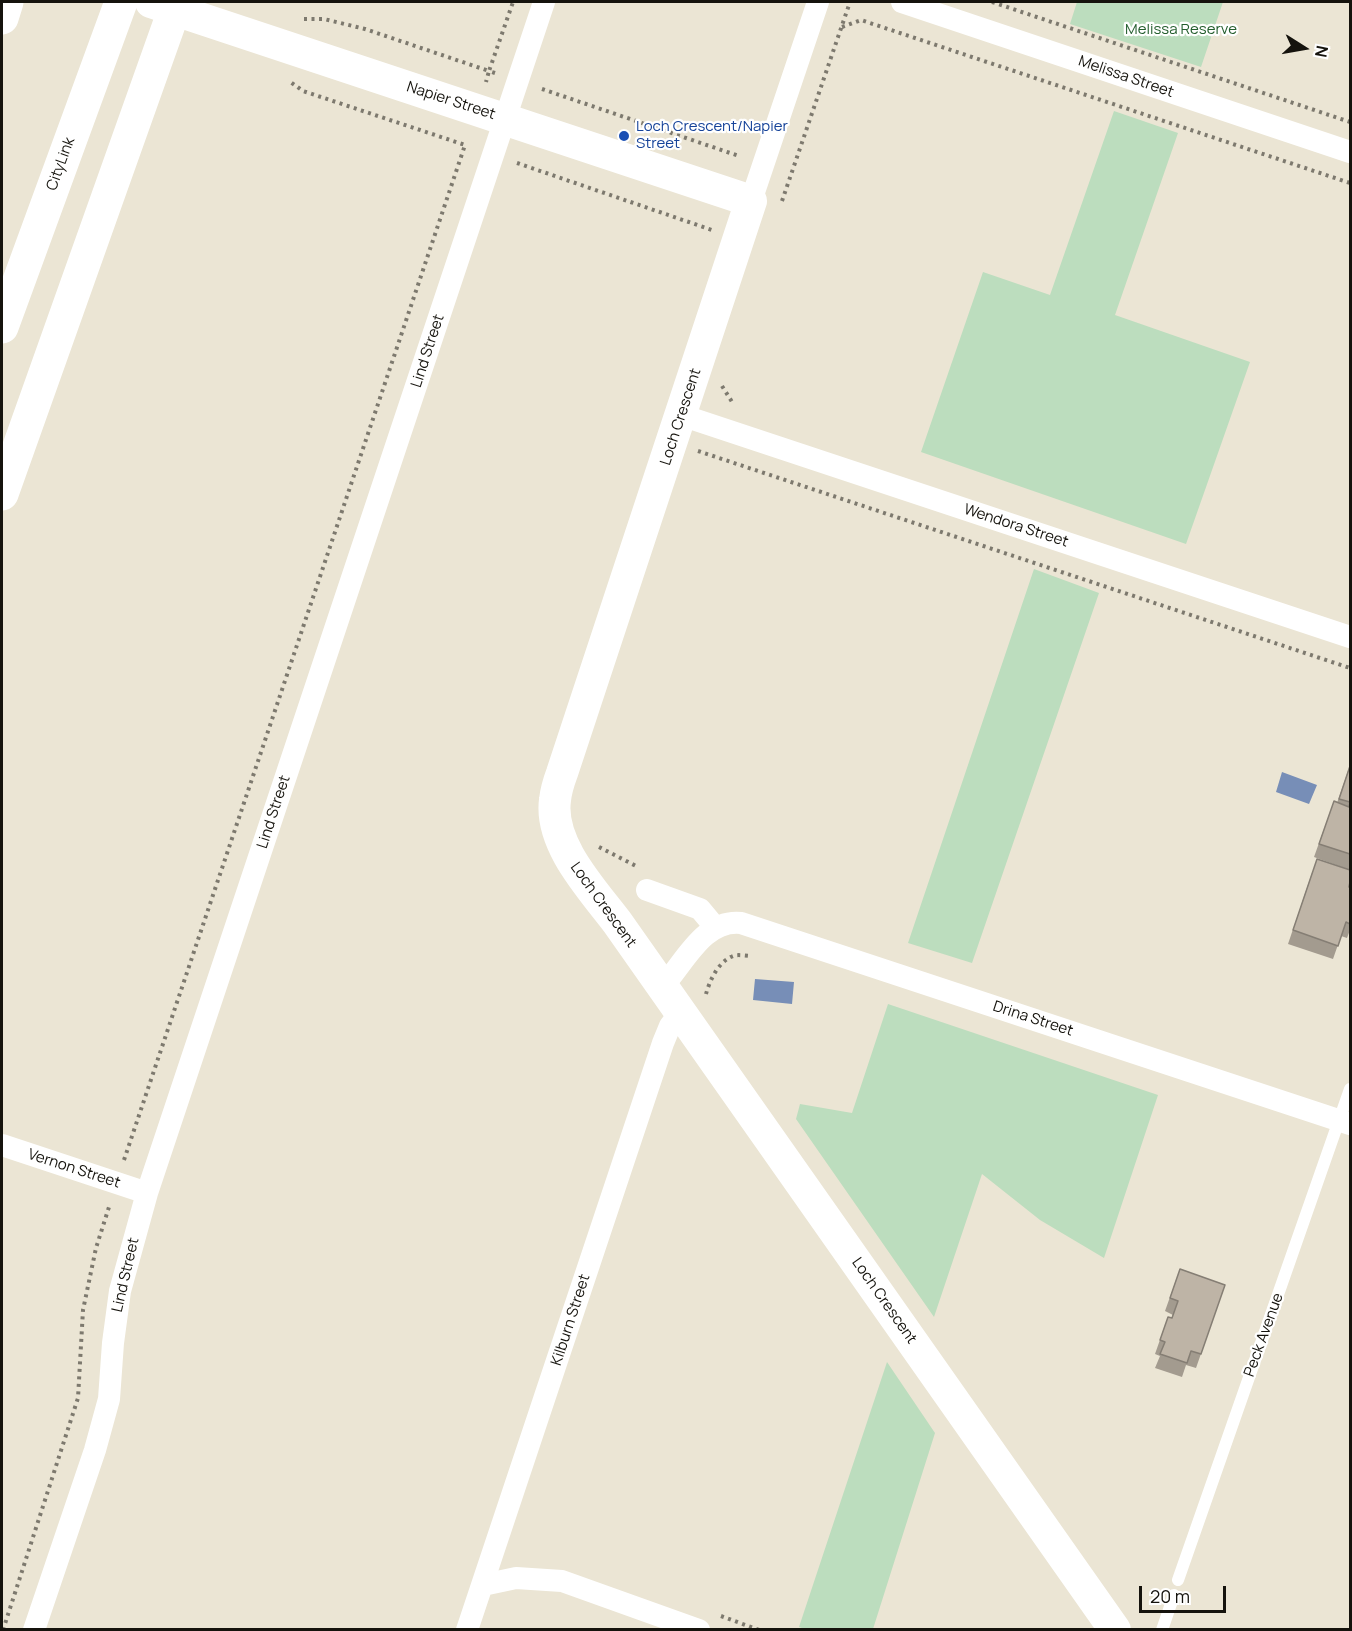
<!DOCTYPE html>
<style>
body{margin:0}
#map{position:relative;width:1352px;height:1631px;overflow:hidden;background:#ebe5d4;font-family:Manrope,sans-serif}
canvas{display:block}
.frame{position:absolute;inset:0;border:3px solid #15130d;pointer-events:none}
.north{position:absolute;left:1274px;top:18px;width:60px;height:60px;-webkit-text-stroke:4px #fff;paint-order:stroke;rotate:101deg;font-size:16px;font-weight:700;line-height:24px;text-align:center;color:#15130d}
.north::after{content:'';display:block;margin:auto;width:21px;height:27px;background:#15130d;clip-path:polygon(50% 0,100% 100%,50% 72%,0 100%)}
.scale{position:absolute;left:1139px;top:1586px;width:87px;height:27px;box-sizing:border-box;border:3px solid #15130d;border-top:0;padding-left:8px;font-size:18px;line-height:21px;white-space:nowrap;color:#15130d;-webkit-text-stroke:4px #fff;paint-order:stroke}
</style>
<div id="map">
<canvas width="1352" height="1631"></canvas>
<div class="frame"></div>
<div class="north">N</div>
<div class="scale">20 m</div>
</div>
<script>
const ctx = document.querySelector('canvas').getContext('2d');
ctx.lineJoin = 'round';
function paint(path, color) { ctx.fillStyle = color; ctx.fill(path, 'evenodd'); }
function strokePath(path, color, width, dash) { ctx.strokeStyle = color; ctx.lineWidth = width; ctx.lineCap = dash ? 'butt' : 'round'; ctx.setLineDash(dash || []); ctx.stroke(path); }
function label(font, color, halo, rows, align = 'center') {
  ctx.font = font + ' Manrope,sans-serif'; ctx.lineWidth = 4.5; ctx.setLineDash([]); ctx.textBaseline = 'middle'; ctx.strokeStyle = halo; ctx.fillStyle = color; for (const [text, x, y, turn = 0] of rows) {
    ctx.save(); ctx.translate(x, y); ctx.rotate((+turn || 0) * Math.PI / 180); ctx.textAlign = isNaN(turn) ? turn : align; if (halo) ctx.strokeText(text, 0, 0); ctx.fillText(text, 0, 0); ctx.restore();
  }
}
paint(new Path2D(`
 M1077,2H1223L1201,67L1070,24Z
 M1114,111L1178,133L1115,315L1250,362L1186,544L921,452L983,272L1050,295Z
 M1034,569L1099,593L972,963L908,943Z
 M888,1004L1158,1095L1104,1258L1040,1220L982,1174L934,1317L796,1119L800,1104L852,1113Z
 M887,1362L935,1433L873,1629H805L799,1627Z`), '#bcddbe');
paint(new Path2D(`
 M1282,772L1317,785L1309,804L1276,792Z
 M755,979L794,982L792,1004L753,1000Z`), '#778eb7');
strokePath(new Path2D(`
 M992,2L1350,122
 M304,19H324L365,29L489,71L486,82
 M842,27L861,20L1350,183
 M495,73L489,71L513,2
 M542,89L739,156
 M517,163L712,230
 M782,201L850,2
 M722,386L734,405
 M698,451L1350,668
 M599,847L638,867
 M706,994C710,980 718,962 733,956C738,954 746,956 752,956
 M124,1160L465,145L303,91L289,81
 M721,1616L759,1630
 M3,1630L78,1398L83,1310L96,1248L109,1207`), '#7d796e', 4, [3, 4.5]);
strokePath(new Path2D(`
 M1178,1580L1350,1089
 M1162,1630L1174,1595`), '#fff', 12);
strokePath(new Path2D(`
 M902,2L1350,152
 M751,201L818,2
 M681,415L1350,637
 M647,890L700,909L715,927
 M662,987C684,964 703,919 741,923L1350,1124
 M2,1145L147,1193
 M483,1585L516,1578L562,1581L699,1630
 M34,1630L95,1450L109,1399L113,1343L120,1291L147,1193L544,2
 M467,1630L663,1043L670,1026L680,1013`), '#fff', 22);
strokePath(new Path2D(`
 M151,2L751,201L562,773C559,781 556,791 555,800C549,844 592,889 617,922L1115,1630`), '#fff', 32);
strokePath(new Path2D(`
 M2,18L7,2
 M2,327L121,2
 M2,494L177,2`), '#fff', 33);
paint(new Path2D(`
 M1350,765V870L1314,857L1334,801L1337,803Z
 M1312,873L1350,888V930L1347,938L1341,936L1333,959L1288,944Z
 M1180,1269L1225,1285L1196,1368L1186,1365L1182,1377L1155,1368L1160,1356L1155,1354L1168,1317L1172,1318L1173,1315L1165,1311Z`), '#a39b8f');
const building = new Path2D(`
 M1350,766V802L1339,799Z
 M1334,801L1349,807L1350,803V854L1319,844Z
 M1317,859L1350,870V882L1349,887L1350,888V924L1346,922L1338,946L1293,930Z
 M1180,1269L1225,1285L1201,1354L1191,1351L1187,1363L1160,1354L1165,1342L1160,1340L1168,1317L1172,1318L1178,1301L1170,1298Z`);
paint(building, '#beb4a6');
strokePath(building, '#857e74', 1.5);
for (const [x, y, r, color] of [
 [624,136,6,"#1a4fb4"]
]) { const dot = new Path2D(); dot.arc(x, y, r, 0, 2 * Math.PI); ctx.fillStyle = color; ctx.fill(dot); strokePath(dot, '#fff', 2); }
label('15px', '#245e2e', '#fff', [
 ["Melissa Reserve",1181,30]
]);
label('15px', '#15130d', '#fff', [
 ["Melissa Street",1126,77,19],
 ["Napier Street",451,101,18],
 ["CityLink",61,164,-70],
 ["Lind Street",428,351,-72],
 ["Loch Crescent",681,417,-72],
 ["Wendora Street",1016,526,18],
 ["Lind Street",274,812,-72],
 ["Loch Crescent",603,905,54],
 ["Drina Street",1033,1019,18],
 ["Vernon Street",74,1169,18],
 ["Lind Street",126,1275,-77],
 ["Loch Crescent",884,1301,55],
 ["Kilburn Street",571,1320,-72],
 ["Peck Avenue",1264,1335,-70]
]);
label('15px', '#164399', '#fff', [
 ["Loch Crescent/Napier",636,127],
 ["Street",636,144]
], 'left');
</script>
